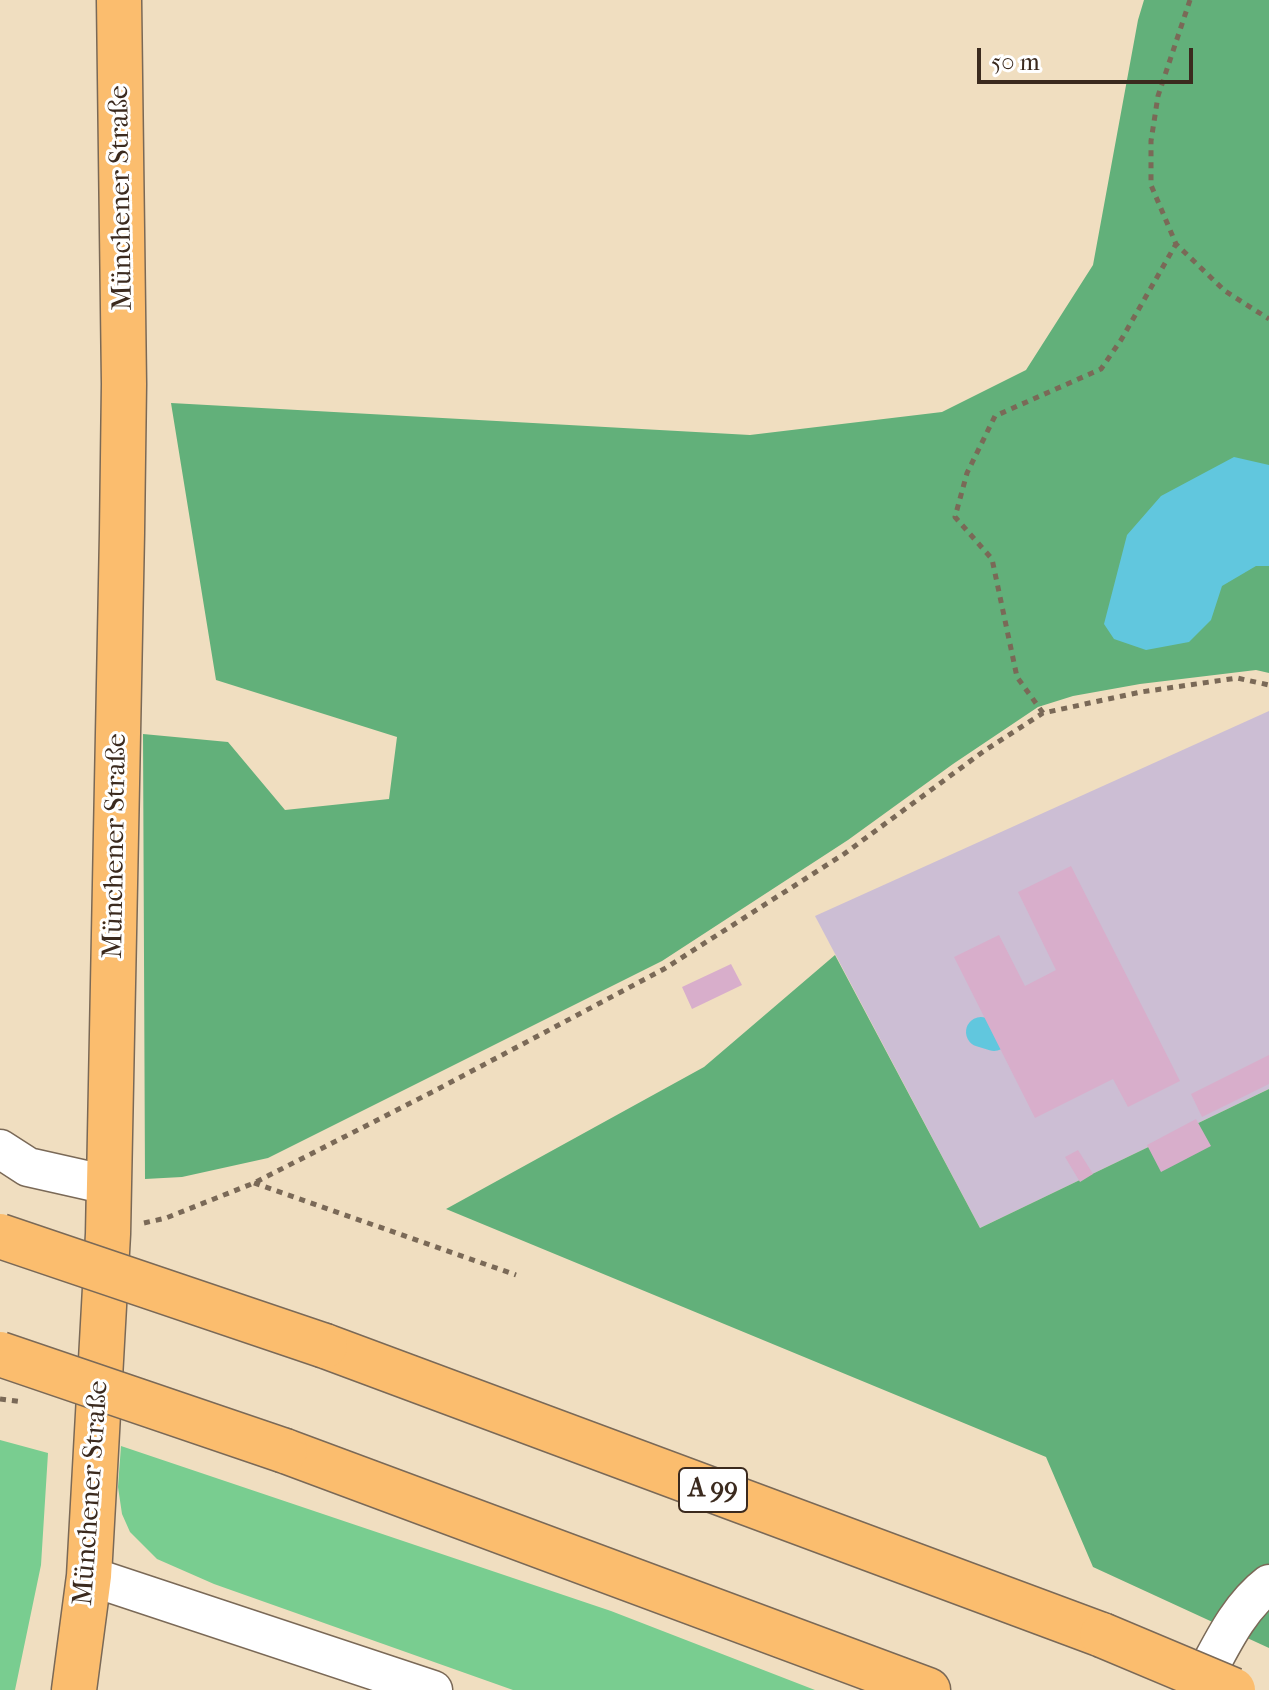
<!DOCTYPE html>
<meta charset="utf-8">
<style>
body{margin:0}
#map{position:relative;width:1269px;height:1690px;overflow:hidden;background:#f0dec0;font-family:"IM FELL French Canon",serif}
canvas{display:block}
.scale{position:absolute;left:977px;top:48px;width:216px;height:36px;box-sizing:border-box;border:4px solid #3b2a1e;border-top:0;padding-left:10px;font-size:24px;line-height:28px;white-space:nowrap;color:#3b2a1e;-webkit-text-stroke:6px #fff;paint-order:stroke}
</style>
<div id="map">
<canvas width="1269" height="1690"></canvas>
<div class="scale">50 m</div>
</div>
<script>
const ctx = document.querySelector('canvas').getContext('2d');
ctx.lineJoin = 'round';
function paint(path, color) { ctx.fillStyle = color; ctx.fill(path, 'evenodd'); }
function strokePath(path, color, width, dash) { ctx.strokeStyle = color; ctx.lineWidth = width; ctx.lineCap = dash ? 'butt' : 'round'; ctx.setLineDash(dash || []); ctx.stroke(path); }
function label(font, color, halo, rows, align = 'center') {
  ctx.font = font + ' "IM FELL French Canon",serif'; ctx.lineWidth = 6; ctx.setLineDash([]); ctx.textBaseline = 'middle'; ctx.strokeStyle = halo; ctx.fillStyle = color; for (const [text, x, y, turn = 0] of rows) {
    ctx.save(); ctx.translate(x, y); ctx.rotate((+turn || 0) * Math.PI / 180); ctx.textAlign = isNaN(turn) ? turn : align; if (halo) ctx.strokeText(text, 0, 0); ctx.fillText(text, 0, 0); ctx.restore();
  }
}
paint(new Path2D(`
 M1269,711V1089L980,1228L815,916Z`), '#ccbed4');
paint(new Path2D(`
 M0,1440L48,1453L41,1565L15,1690H0Z
 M121,1446L611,1611L815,1690H513L214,1584L157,1559L130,1532L122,1514L118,1487Z`), '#79cd90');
paint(new Path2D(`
 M1144,0H1269V673L1256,670L1140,684L1073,696L1038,707L953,764L848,840L662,961L268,1158L182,1177L145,1179L143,734L228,742L285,810L389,799L397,737L216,680L171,403L750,435L942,412L1026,370L1093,265L1138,20Z
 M835,955L980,1228L1269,1089V1648L1093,1567L1046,1457L446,1209L704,1067Z`), '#62b07a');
paint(new Path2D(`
 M1234,457L1269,465V566H1256L1222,586L1211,620L1189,642L1146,650L1114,639L1104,624L1127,535L1161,496Z`), '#61c7de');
strokePath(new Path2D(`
 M981,1032L994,1036`), '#61c7de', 30);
paint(new Path2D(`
 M1071,866L1180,1081L1128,1107L1113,1079L1035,1118L954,957L999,935L1025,986L1056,970L1018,892Z
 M731,964L742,985L692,1009L682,987Z
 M1269,1055V1084L1202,1117L1191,1094Z
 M1196,1119L1211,1146L1161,1172L1147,1145Z
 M1078,1150L1093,1174L1080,1182L1065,1157Z`), '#d8aecb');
const minor = new Path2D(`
 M0,1149L28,1167L108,1185
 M89,1576L433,1690
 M1197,1690C1218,1653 1235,1610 1269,1584`);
const major = new Path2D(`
 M74,1690L89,1576L108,1234L122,533L124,384L119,0`);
const highway = new Path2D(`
 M325,1346L1102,1635
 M285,1451L928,1690`);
strokePath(minor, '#7a6957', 41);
strokePath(major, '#7a6957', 47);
strokePath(highway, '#7a6957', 47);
strokePath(new Path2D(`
 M1190,0L1158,96L1151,141V185L1176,244L1225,291L1269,319
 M1043,713L1017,677L992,559L955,517L967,473L995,416L1101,369L1121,340L1176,244
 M254,1183L516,1275
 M144,1223L166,1218L254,1183L438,1089L664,969L844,854L984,751L1043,713L1141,692L1237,678L1269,685
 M0,1399L23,1402`), '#7a6957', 5, [6, 6]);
strokePath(minor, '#fff', 38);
strokePath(major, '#fbbd6e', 44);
strokePath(highway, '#fbbd6e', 44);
const highwayBridge = new Path2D(`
 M0,1236L325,1346
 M0,1354L285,1451
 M1102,1635L1233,1690`);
strokePath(highwayBridge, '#7a6957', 47, []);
strokePath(highwayBridge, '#fbbd6e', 44);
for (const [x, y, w] of [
 [713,1490,68]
]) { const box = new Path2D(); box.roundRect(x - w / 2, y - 22, w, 44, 6); ctx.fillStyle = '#fff'; ctx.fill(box); strokePath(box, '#3b2a1e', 2); }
label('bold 26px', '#3b2a1e', null, [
 ["A 99",713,1490]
]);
label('28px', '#3b2a1e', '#fff', [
 ["Münchener Straße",122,198,-91],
 ["Münchener Straße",116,846,-89],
 ["Münchener Straße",92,1493,-86]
]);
</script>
